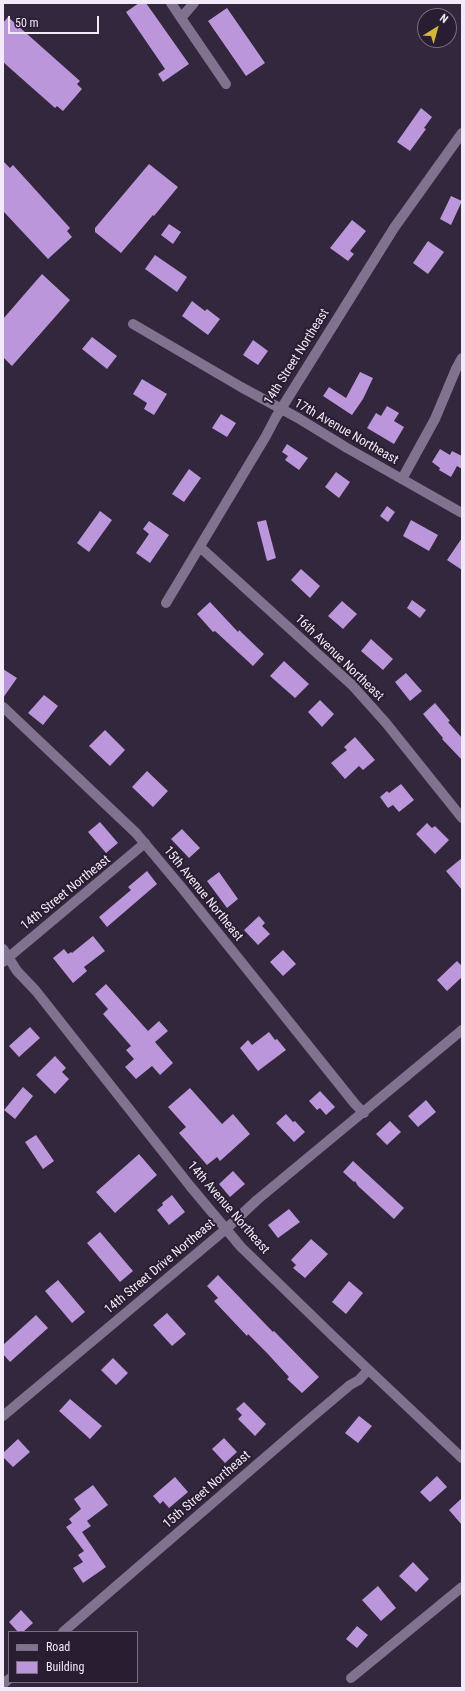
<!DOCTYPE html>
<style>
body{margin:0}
#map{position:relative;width:465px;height:1691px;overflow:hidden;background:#32273c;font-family:"Roboto Condensed",sans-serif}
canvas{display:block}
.frame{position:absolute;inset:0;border:4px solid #f2eaf8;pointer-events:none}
.legend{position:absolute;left:8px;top:1631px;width:130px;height:52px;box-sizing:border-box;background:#281d31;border:1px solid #796f81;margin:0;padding:5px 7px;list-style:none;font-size:12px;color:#f2eaf8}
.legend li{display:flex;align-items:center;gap:8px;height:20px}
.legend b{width:20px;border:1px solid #796f81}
.north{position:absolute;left:417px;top:8px;width:40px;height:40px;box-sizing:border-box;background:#281d31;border:1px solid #796f81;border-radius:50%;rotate:37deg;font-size:11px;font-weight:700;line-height:16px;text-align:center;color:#f2eaf8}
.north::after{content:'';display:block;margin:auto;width:14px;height:18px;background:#cfb837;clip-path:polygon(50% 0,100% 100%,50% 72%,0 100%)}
.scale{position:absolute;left:8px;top:16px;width:91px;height:18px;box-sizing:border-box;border:2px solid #f2eaf8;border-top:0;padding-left:5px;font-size:12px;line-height:14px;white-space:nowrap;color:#f2eaf8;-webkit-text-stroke:3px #281d31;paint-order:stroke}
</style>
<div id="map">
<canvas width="465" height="1691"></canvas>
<div class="frame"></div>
<ul class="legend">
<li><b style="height:5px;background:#81728f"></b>Road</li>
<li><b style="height:11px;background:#bb96da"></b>Building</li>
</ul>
<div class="north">N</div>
<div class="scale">50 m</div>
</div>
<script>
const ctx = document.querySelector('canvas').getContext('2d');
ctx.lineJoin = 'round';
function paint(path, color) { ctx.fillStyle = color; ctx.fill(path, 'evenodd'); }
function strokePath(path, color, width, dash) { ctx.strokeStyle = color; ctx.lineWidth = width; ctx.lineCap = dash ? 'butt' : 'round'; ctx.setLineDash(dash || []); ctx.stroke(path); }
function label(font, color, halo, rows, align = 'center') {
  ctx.font = font + ' "Roboto Condensed",sans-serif'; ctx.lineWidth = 4; ctx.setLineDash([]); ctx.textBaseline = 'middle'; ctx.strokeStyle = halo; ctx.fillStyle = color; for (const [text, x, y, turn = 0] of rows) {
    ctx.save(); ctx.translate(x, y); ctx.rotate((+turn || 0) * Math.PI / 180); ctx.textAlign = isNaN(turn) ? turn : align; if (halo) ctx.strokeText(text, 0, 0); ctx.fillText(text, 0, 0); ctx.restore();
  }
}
paint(new Path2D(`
 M139,3H146L189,64L163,82L158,74L165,69L126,12Z
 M227,8L265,63L246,76L208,21Z
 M8,17L80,81L77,84L82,89L63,111L57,106L55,108L3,62V23Z
 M421,108L432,117L424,128L426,129L410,151L397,142Z
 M3,161L10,168L13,165L70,228L67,231L72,237L48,259L3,211Z
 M149,164L178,187L154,216L153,215L121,253L95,232V228Z
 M451,196L462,201L451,225L440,219Z
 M352,220L366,231L350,251L354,254L348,261L330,248Z
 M169,224L181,232L173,244L161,235Z
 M428,241L444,252L428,274L413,263Z
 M155,255L187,277L177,292L145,269Z
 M42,274L70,300L12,366L3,357V319Z
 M192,301L205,311L207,309L220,319L208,335L182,316Z
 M92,337L117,356L107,369L82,349Z
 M253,340L268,351L258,365L243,355Z
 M360,372L373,378L363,399L352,415L323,396L329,387L346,398Z
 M142,379L167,394L154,415L144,409L147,403L133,394Z
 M387,406L399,413L394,421L404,427L394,444L367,428L376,413L381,416Z
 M221,414L236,423L227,437L212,428Z
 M287,444L308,458L299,470L285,460L288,456L282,452Z
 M440,449L450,455L452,451L462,456V469L457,466L451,477L439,470L440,468L432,462Z
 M189,469L201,478L184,502L172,494Z
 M336,472L350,482L339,498L325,487Z
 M387,506L395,512L388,522L380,516Z
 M100,511L112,520L89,552L77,543Z
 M266,520L276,558L267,561L257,522Z
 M411,520L438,535L429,551L403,536Z
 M149,521L169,535L150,563L136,553L149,534L143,529Z
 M462,538V570L447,560Z
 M301,569L320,586L310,598L291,580Z
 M412,600L426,610L420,618L407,608Z
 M342,601L357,614L343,629L328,616Z
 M210,602L238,632L239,630L264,654L253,666L215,631L213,632L197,614Z
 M371,639L393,659L383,670L361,651Z
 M284,661L309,684L295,698L270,676Z
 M3,669L17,678L3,698Z
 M406,673L422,691L410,701L395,682Z
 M44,695L58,706L43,725L28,713Z
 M320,700L334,714L322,727L308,712Z
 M435,703L450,721L448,722L462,738V760L442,739L443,738L423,714Z
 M105,730L125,750L110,766L89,746Z
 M355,737L375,760L363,770L359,766L345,779L331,763L347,750L344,747Z
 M147,771L168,791L153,807L132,787Z
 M401,784L414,800L399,812L393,805L388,808L380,797L387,791L389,793Z
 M100,822L118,843L106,853L88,832Z
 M427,823L432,828L435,826L449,840L435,854L416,834Z
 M182,829L200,848L189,858L171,839Z
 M462,858V890L446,871Z
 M147,871L157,884L107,927L99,917L131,890L128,887Z
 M219,872L238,899L227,908L207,881Z
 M259,916L265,923L262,926L270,934L258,945L244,930Z
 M93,936L105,951L84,967L87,971L73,983L53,958L64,949L68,954L71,952L72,953Z
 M283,950L296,964L283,976L270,962Z
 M457,961L462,966V977L447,991L437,980Z
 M106,984L148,1031L159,1021L168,1031L155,1042L173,1063L160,1075L152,1066L136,1079L125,1067L134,1059L126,1050L131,1046L103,1014L108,1009L95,994Z
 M30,1027L40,1038L19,1057L9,1046Z
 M269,1032L275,1040L277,1039L286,1050L258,1071L240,1048L248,1040L252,1045Z
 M55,1056L66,1068L62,1072L69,1079L55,1094L36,1075Z
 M23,1087L33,1096L15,1119L4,1110Z
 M190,1088L222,1124L233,1114L250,1134L220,1161L217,1157L207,1165L179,1133L186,1127L168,1107Z
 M320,1091L335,1107L326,1115L320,1108L317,1110L309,1101Z
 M426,1100L436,1112L418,1127L408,1116Z
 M286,1114L293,1122L295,1121L305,1132L294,1142L276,1123Z
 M390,1121L401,1132L387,1145L376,1134Z
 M36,1135L54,1161L43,1169L25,1142Z
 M139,1154L157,1175L115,1213L96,1192Z
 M353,1161L404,1208L394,1219L358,1186L355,1181L354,1182L343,1172Z
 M233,1171L245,1184L230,1197L219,1184Z
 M172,1195L185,1212L169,1225L157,1210L163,1205L162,1203Z
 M289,1209L300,1222L278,1238L268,1225Z
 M100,1232L133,1271L120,1282L87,1243Z
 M311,1239L328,1254L305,1278L293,1268L296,1265L291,1260Z
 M218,1275L273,1332L274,1331L319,1377L302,1393L287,1379L289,1377L267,1353L248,1334L247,1336L214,1301L218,1298L207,1286Z
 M58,1280L85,1312L72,1323L45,1291Z
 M349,1281L363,1293L346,1314L332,1302Z
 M167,1313L186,1334L172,1346L153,1325Z
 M36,1315L48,1328L10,1362L3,1354V1345Z
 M113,1358L128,1373L116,1385L101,1370Z
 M70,1399L102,1426L90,1439L59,1411Z
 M244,1402L266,1424L255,1436L238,1419L242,1415L236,1409Z
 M359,1416L372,1426L358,1443L345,1433Z
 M224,1438L237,1452L225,1463L212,1449Z
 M18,1439L30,1452L13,1467L3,1457V1453Z
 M437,1476L447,1487L430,1502L420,1492Z
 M175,1477L188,1492L169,1508L163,1501L160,1504L153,1496Z
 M93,1485L108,1505L87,1521L91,1526L82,1532L106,1567L83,1583L73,1568L83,1562L78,1555L84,1551L66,1527L72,1523L69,1519L81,1509L74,1499Z
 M462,1498V1525L449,1510Z
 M413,1562L429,1579L416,1592L399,1576Z
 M378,1586L396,1608L381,1621L362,1600Z
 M21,1610L33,1623L23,1632H18L9,1622Z
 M357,1626L368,1635L357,1648L346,1639Z`), '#bb96da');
strokePath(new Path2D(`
 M171,3L181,18
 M194,3L181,18L226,84
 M133,324L241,387L298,418L347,448L462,513
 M402,479L435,419L456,369L462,358
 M200,547L352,685L386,723L462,818
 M166,603L266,436L276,417L394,228L462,133
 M3,707L136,833L182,888L355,1104L364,1113
 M3,949L17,971L36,991L190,1186L241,1247L337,1340L462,1458
 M3,962L145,843
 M3,1416L226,1229L257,1200L462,1030
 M63,1632L305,1423L350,1385L359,1380L368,1370
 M351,1678L462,1587
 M3,1684L9,1679`), '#81728f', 10);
label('13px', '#f2eaf8', '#281d31', [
 ["14th Street Northeast",297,357,-58],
 ["17th Avenue Northeast",346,432,30],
 ["16th Avenue Northeast",339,658,44],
 ["14th Street Northeast",66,893,-39],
 ["15th Avenue Northeast",203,894,51],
 ["14th Avenue Northeast",228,1208,49],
 ["14th Street Drive Northeast",160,1267,-40],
 ["15th Street Northeast",207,1490,-41]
]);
</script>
